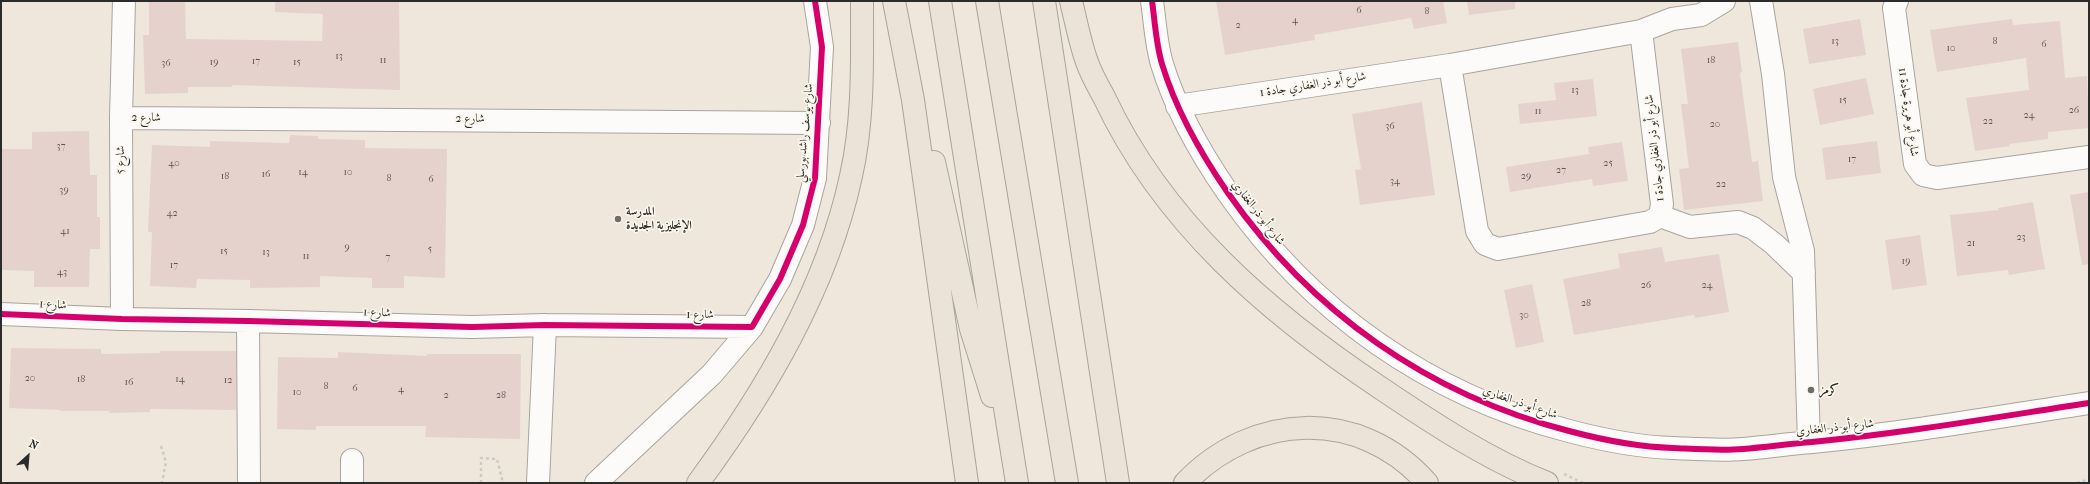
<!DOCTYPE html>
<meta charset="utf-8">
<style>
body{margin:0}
#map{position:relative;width:2090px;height:484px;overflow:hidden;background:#efe7db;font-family:"IM FELL French Canon",serif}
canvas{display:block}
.frame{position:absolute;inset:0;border:2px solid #2b2b2b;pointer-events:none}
.north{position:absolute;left:8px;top:436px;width:40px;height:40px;-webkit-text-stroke:3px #fbf7ec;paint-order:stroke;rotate:26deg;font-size:11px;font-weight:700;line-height:16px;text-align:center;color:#2b2b2b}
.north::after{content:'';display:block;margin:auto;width:14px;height:18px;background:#2b2b2b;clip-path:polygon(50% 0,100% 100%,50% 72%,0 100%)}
</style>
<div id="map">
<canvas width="2090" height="484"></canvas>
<div class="frame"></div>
<div class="north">N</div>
</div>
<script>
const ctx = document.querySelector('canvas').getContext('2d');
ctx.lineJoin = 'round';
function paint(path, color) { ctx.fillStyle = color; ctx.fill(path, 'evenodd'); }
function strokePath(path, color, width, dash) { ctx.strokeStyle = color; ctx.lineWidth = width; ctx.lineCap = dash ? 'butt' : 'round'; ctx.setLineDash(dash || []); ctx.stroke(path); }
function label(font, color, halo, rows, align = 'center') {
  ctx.font = font + ' "IM FELL French Canon",Amiri,serif'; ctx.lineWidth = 3; ctx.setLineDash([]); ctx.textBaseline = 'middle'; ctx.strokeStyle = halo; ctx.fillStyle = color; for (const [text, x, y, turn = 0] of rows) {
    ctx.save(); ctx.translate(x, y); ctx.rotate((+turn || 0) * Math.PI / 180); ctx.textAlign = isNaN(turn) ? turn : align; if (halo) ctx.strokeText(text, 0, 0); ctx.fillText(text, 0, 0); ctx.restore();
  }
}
paint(new Path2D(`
 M149,1H185L186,39L322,41L323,14L275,12V1H399L400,90L232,85V87H188V93L145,94L143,35H149Z
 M1216,1H1443L1447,23L1414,29L1411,18L1314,35L1315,40L1225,55Z
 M1467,1H1515V9L1469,15Z
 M1860,19L1866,55L1809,64L1803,29Z
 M2012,19L2013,25L2060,21L2065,78L2087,76L2089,128L2048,132V139L2009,144L2010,146L1975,151L1966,98L2029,90L2026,58L1937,72L1930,30Z
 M1738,42L1742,72L1740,73L1752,162L1758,161L1763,201L1684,210L1679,169L1689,168L1681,104H1688L1681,49Z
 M1866,78L1874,114L1820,125L1813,89Z
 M1593,79L1597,116L1520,124L1518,104L1556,100L1554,83Z
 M1422,102L1435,195L1360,205L1355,170L1361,169L1352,114Z
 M89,131L90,175H97V217H100V249H90L89,287H34V271L1,270V149H32V132Z
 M290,135L318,136V139L365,140V148L447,149L445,278L404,276V288H372V278L320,276V287L250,288V280L197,279L196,288L150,286L152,232H148L152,145L210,147V141L289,143Z
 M1877,141L1881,173L1826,180L1822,148Z
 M1622,142L1628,181L1593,186L1592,179L1510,192L1506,167L1589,154L1588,147Z
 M2089,192V264L2082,265L2070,195Z
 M2033,202L2045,269L2009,275L2008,270L1957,276L1950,215L1998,210V208Z
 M1920,235L1927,285L1892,290L1885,240Z
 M1662,247L1665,262L1719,254L1729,312L1695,318L1694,315L1574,335L1563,279L1620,268L1618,254Z
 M1532,284L1544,342L1516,348L1504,290Z
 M11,348L101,349V354L160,353V351H236V410L150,409V412L109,413V411H60V410L9,408Z
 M338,352L427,356V354H521L520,439L425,437L426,426H316V430L277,429L278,357L338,358Z`), '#e5d2cd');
const minor = new Path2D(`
 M1152,1C1155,22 1156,44 1162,64C1176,110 1201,154 1228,193C1311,312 1429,395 1569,431C1603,440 1638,447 1673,448C1695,449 1720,451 1743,449C1766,447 1789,444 1812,442C1905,433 1997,417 2089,403
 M1761,1L1773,74L1784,177L1803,251L1809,442
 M1897,1L1894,8L1915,164L1923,175L1937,178L2089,157
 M1450,65L1477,231L1485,244L1498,249L1650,222L1660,216L1662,204L1641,31
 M1177,106L1450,65L1641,31L1672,19L1701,15L1724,1
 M121,118L819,123
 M1660,216L1690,227L1738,222L1753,228L1774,244L1804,273
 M1,314L122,319L248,321L472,327L545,325L752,327
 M122,319L121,118L124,1
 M248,321L249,483
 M352,483V460
 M538,483L545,325
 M596,483L712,374L752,327L780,279L803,225L815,178L822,47L815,1`);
const highway = new Path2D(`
 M894,1L913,100L967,483
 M940,1L1017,483
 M987,1L1067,483
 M1044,1L1118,483
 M1071,1C1076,21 1080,43 1087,62C1091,74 1098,86 1104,97C1163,223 1268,313 1382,389C1434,424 1489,460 1547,483
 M934,162L971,329L992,396
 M698,483C765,392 827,288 851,176C864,119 862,59 862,1
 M1185,483C1253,412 1360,407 1427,483`);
strokePath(minor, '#a8a49d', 24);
strokePath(highway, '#a8a49d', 24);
strokePath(new Path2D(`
 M161,446L166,462L162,483
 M1564,474L1583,483
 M481,483V458L497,459L503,483
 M2077,483L2089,479`), '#cbcac7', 2.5, [3, 3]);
strokePath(minor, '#fdfbfa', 22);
strokePath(highway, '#ece3d8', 22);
strokePath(new Path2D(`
 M1152,1C1155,22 1156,44 1162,64C1176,110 1201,154 1228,193C1311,312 1429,395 1569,431C1603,440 1638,447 1673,448C1695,449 1720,451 1743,449C1766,447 1789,444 1812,442C1905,433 1997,417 2089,403
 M1,314L122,319L248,321L472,327L545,325L752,327L780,279L803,225L815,178L822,47L815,1`), '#d6006c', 6);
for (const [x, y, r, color] of [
 [618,219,4,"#706d69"],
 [1811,390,4,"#706d69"]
]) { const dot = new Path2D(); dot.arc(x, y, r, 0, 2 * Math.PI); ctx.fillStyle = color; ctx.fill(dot); strokePath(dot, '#fbf7ec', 1.5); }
label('10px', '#5a5554', null, [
 ["6",1359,11],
 ["8",1427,12],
 ["4",1295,21],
 ["2",1238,26],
 ["13",1835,42],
 ["8",1995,42],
 ["6",2044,45],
 ["10",1951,49],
 ["13",339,57],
 ["11",383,61],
 ["18",1711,61],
 ["17",256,62],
 ["19",214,63],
 ["15",297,63],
 ["36",166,64],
 ["13",1575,91],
 ["15",1843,101],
 ["26",2074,111],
 ["11",1538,112],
 ["24",2029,116],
 ["22",1988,122],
 ["20",1715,125],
 ["36",1390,127],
 ["37",61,147],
 ["17",1852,160],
 ["40",174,164],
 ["25",1608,164],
 ["27",1561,171],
 ["14",303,173],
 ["10",348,173],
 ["16",266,175],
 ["18",225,177],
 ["29",1526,177],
 ["8",389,179],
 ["6",431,180],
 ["34",1395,182],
 ["22",1721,185],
 ["39",64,191],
 ["42",172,214],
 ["41",65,232],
 ["23",2021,238],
 ["21",1971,244],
 ["9",347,248],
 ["5",430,250],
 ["15",224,252],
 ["13",266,253],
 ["11",306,257],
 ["7",388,258],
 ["19",1906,262],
 ["17",174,266],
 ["43",62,273],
 ["26",1646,286],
 ["24",1707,286],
 ["28",1586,304],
 ["30",1524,316],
 ["20",30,379],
 ["18",81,380],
 ["14",180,380],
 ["12",228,381],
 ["16",129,383],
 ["8",326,387],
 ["6",355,389],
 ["4",401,390],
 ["10",297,393],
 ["2",446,396],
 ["28",501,396]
]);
label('12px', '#2b2b2b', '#fbf7ec', [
 ["شارع أبو ذر الغفاري جادة 1",1313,85,-9],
 ["شارع أبو هريرة جادة 11",1908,112,82],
 ["شارع 2",146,118],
 ["شارع 2",470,119],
 ["شارع يوسف راشد بورسلي",805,133,-85],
 ["شارع أبو ذر الغفاري جادة 1",1655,148,-96],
 ["شارع 5",121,160,-90],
 ["شارع أبو ذر الغفاري",1258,213,52],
 ["شارع 1",53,305,3],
 ["شارع 1",377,313,2],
 ["شارع 1",700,315],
 ["شارع أبو ذر الغفاري",1520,403,19],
 ["شارع أبو ذر الغفاري",1835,428,-6]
]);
label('bold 12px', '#2b2b2b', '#fbf7ec', [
 ["المدرسة",626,212],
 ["الإنجليزية الجديدة",626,226],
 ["كرمز",1819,390]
], 'left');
</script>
